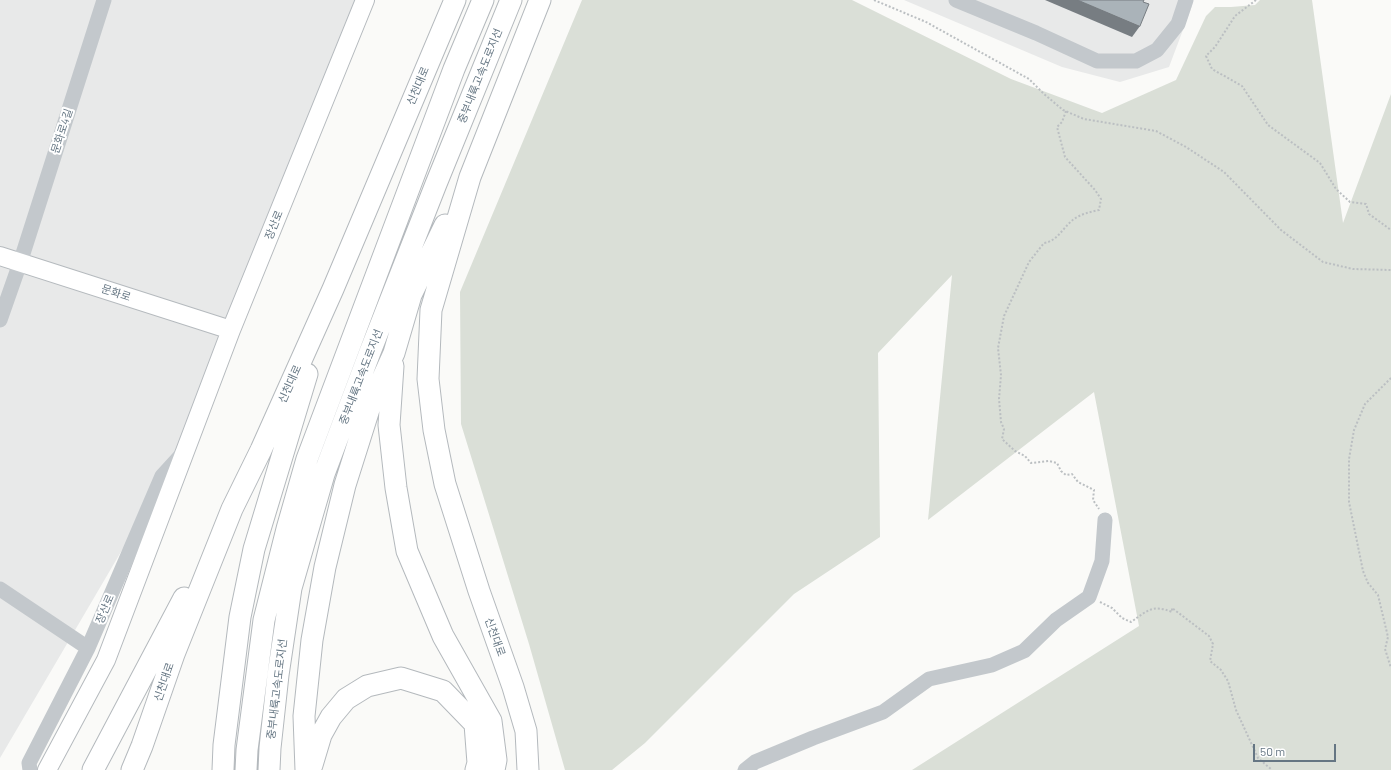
<!DOCTYPE html>
<meta charset="utf-8">
<style>
body{margin:0}
#map{position:relative;width:1391px;height:770px;overflow:hidden;background:#fafaf8;font-family:Barlow,sans-serif}
canvas{display:block}
.scale{position:absolute;left:1253px;top:744px;width:83px;height:18px;box-sizing:border-box;border:2px solid #657683;border-top:0;padding-left:5px;font-size:12px;line-height:14px;white-space:nowrap;color:#657683;-webkit-text-stroke:3px #fff;paint-order:stroke}
</style>
<div id="map">
<canvas width="1391" height="770"></canvas>
<div class="scale">50 m</div>
</div>
<script>
const ctx = document.querySelector('canvas').getContext('2d');
ctx.lineJoin = 'round';
function paint(path, color) { ctx.fillStyle = color; ctx.fill(path, 'evenodd'); }
function strokePath(path, color, width, dash) { ctx.strokeStyle = color; ctx.lineWidth = width; ctx.lineCap = dash ? 'butt' : 'round'; ctx.setLineDash(dash || []); ctx.stroke(path); }
function label(font, color, halo, rows, align = 'center') {
  ctx.font = font + ' Barlow,"Noto Sans KR",sans-serif'; ctx.lineWidth = 4; ctx.setLineDash([]); ctx.textBaseline = 'middle'; ctx.strokeStyle = halo; ctx.fillStyle = color; for (const [text, x, y, turn = 0] of rows) {
    ctx.save(); ctx.translate(x, y); ctx.rotate((+turn || 0) * Math.PI / 180); ctx.textAlign = isNaN(turn) ? turn : align; if (halo) ctx.strokeText(text, 0, 0); ctx.fillText(text, 0, 0); ctx.restore();
  }
}
paint(new Path2D(`
 M0,0H365L193,429L0,758Z
 M904,0H1193L1192,6L1169,67L1120,82L1062,67Z`), '#e8e9e9');
paint(new Path2D(`
 M582,0H852L1011,79L1102,113L1176,80L1206,16L1215,7H1231L1255,5L1260,0H1312L1343,223L1391,94V770H912L1139,626L1094,392L928,520L952,275L878,353L880,537L794,594L645,743L612,770H565L529,644L461,424L460,292Z`), '#dadfd7');
const major = new Path2D(`
 M0,256L231,330
 M47,770L106,660L231,330L365,0`);
const highway = new Path2D(`
 M393,366L389,425L396,488L407,551L443,636L491,721L496,760L494,770
 M312,765L321,735L331,717L346,699L367,686L401,678L443,691L475,724L478,763L476,770
 M93,770L184,598
 M132,770L142,746L174,654L232,509L261,450L333,289L455,0
 M223,770L224,745L240,617L254,549L307,374
 M246,770L247,750L264,620L287,529L307,459L454,69L483,0
 M269,770L270,748L278,675L291,588L324,474L370,352L436,184L511,0
 M306,770L304,716L312,640L325,567L345,485L370,406L394,353L411,295L445,225
 M528,770L526,731L513,687L479,591L445,484L434,430L428,379L431,310L470,177L540,0`);
strokePath(major, '#b5babe', 20);
strokePath(highway, '#b4b9bd', 23);
strokePath(new Path2D(`
 M874,0L926,22L1029,79L1044,94L1063,110L1084,119L1156,131L1186,147L1224,172L1281,230L1323,262L1353,269L1391,270
 M1256,0L1235,16L1215,47L1206,56L1212,69L1242,86L1268,125L1320,163L1336,189L1350,202L1366,204L1369,214L1391,230
 M1066,111L1062,122L1057,127L1065,157L1095,190L1101,199L1099,210C1090,212 1081,214 1074,219C1063,227 1058,241 1044,243L1029,262L1004,316L998,348L1001,375L999,399L1001,422L1004,429L1002,439L1015,451L1025,456L1031,463L1049,461L1057,463L1061,471L1066,475L1072,474L1078,482L1094,490L1093,500L1099,509
 M1391,378L1365,404L1354,430L1349,459V502L1363,571L1368,583L1378,595L1388,637L1385,649L1391,668
 M1100,602L1112,608L1122,618L1131,622C1147,611 1152,604 1172,612V608L1209,636L1213,644L1210,661L1221,670L1228,681L1236,710L1258,758L1272,770`), '#bbbfc2', 2, [2, 2]);
strokePath(new Path2D(`
 M956,0L1036,33L1097,61H1136L1157,50L1178,24L1186,0
 M0,320L20,263L104,0
 M0,589L88,648
 M30,770L29,763L88,648L162,476L183,453
 M745,770L755,762L813,738L883,712L929,679L992,665L1024,651L1056,620L1089,597L1102,561L1105,520`), '#c3c8cc', 15);
strokePath(major, '#fff', 18);
strokePath(highway, '#fff', 21);
paint(new Path2D(`
 M1045,0H1078L1140,26L1132,37Z`), '#777d82');
const building = new Path2D(`
 M1078,0H1144L1143,2L1149,4L1140,26Z`);
paint(building, '#aab3b9');
strokePath(building, '#777d82', 1);
label('11px', '#657683', '#fff', [
 ["중부내륙고속도로지선",480,76,-68],
 ["신천대로",418,86,-67],
 ["문화로4길",62,131,-72],
 ["장산로",274,225,-68],
 ["문화로",116,293,18],
 ["중부내륙고속도로지선",361,377,-69],
 ["신천대로",290,384,-66],
 ["장산로",105,609,-67],
 ["신천대로",495,637,70],
 ["신천대로",164,682,-71],
 ["중부내륙고속도로지선",277,689,-83]
]);
</script>
